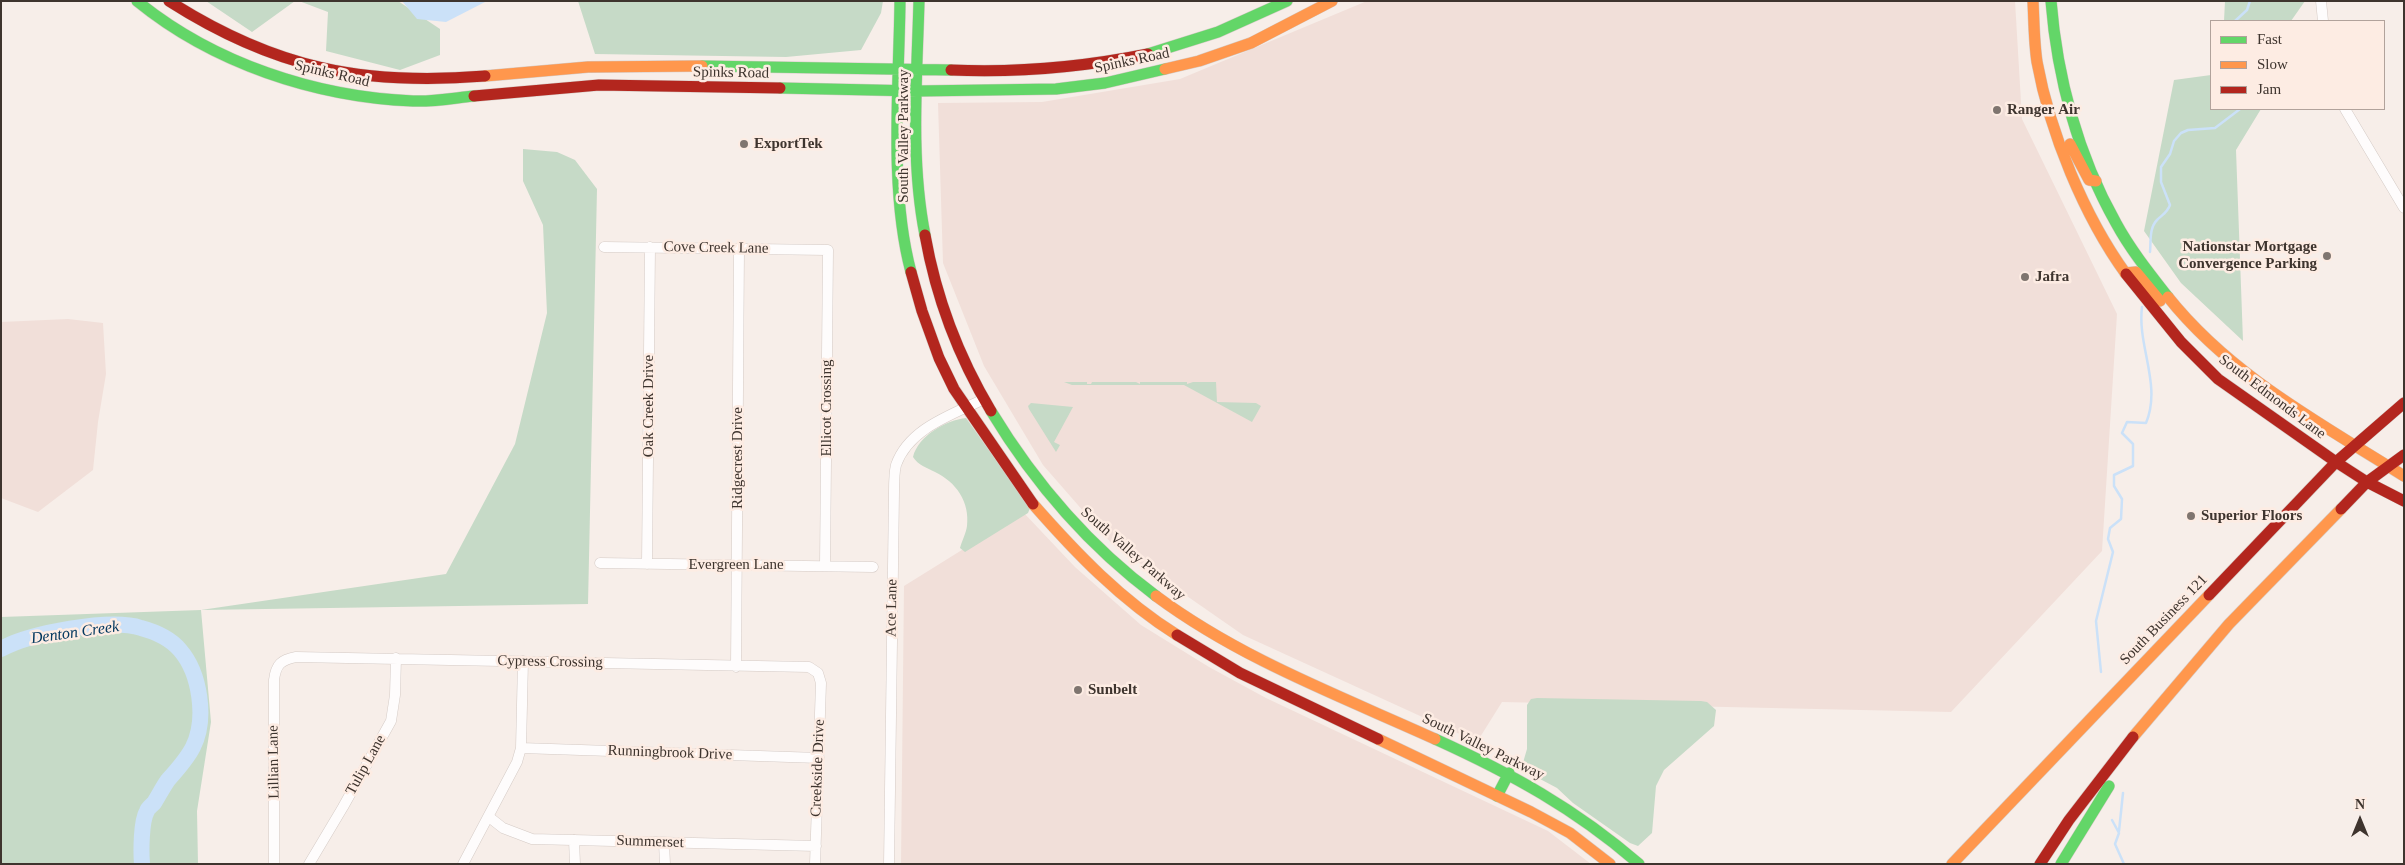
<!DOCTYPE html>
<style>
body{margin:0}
#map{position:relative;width:2405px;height:865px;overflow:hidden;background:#f7eee9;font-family:Georgia,serif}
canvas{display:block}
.frame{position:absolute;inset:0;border:2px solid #3e342e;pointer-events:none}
.legend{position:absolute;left:2210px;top:20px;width:175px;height:90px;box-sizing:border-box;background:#fdece3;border:1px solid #b1a29b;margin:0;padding:6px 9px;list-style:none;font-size:15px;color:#3e342e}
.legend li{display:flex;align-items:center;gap:10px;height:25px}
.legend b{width:25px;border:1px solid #b1a29b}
.north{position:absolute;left:2335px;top:795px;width:50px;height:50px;-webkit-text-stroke:4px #fdece3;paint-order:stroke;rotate:0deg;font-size:14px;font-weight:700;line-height:20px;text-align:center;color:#3e342e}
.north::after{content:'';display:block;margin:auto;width:18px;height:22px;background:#3e342e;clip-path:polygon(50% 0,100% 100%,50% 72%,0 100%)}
</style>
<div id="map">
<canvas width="2405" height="865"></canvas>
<div class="frame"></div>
<ul class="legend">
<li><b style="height:6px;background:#63d668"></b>Fast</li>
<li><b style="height:6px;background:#ff974d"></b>Slow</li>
<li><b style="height:6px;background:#b3261e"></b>Jam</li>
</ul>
<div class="north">N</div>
</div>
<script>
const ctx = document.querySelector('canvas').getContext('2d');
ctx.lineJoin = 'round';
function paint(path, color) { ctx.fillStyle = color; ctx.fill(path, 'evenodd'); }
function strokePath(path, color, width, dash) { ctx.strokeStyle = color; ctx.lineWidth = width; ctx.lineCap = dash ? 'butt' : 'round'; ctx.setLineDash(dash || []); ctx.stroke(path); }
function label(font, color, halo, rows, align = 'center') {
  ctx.font = font + ' Georgia,serif'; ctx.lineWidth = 5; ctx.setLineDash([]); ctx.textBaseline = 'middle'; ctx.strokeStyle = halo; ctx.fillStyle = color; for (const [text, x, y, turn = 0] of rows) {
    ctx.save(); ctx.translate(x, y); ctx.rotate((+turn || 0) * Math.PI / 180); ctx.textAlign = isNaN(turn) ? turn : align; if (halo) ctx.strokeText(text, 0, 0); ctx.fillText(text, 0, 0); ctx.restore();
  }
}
paint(new Path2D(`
 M1367,1H2015L2022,119L2117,314L2102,551L1951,712L1502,702L1477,742L1243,635L1112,544L1043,465L984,366L943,263L938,103L1042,102L1180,79Z
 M68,319L103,323L106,374L98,422L93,470L38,512L1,498V322Z
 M1023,512L1075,567L1141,625L1209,667L1266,698L1548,831L1591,864H901L904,586Z`), '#f1dfd9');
paint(new Path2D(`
 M206,1H295L252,32Z
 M299,1H398L440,29V55L400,70L326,51L328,12Z
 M578,1H883L881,13L861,50L786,57L595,54Z
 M2225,1H2305L2291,21H2224Z
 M2211,75V109H2261L2236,150L2243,341L2181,283L2144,231L2174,80Z
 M523,149L557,152L575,160L597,189L588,604L201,610L211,722L197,811L198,864H1V617L201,610L446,574L515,444L547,313L543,225L523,181Z
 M1064,382H1087V384H1091L1092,382H1136L1140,384V382H1187V384L1193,382H1216L1217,402L1256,403L1261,406L1252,422L1184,385H1072Z
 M1031,403L1073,407L1054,442L1060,445L1056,452L1029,409L1028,406Z
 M966,418L1030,508L1028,513L965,552L960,548C962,541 966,533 967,526C970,502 956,482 935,472C927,468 918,465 913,457C918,436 946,420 966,418Z
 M1537,698L1701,701L1707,702L1716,710L1714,726L1664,770L1656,786L1652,833L1638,846L1630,843L1573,803L1557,788L1525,771L1522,766L1527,749V705L1531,699Z`), '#c6dac7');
paint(new Path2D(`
 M402,1H487L446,22L417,19Z`), '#cbe1f8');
strokePath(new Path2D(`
 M2235,21L2247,10L2250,1
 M2150,252C2151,242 2149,228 2157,220C2163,214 2167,213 2170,205L2161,182V167L2170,154L2174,141L2181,133L2188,130L2215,128L2240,109
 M2101,672L2096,621L2113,552L2108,539L2110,528L2121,519L2122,499L2114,486V475L2133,466V444L2122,433L2127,422L2146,423C2162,385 2137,346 2142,307
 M2112,820L2119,833L2115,844L2124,864
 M2119,831L2123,793`), '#cbe1f8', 2.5);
strokePath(new Path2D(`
 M1,649C30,633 110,618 141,628C156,632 170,638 180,650C200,673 207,719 193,747C187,759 177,770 168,780C163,787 159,795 154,803C152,805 148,808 147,811C141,821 141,852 142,864`), '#cbe1f8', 16);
const street = new Path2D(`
 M2321,1L2323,21
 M2345,109L2404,208
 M604,247L828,250L825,565
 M600,563L873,567
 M647,564L650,247
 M736,667L739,249
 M521,748L819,758
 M489,817L503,828L532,839L816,846
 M574,840L575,864
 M664,843L665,864
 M274,864V680C276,664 281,660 296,657L809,667L818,673L821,683L815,864
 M309,864L343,807L391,721L395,695L396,658
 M463,864L517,762L521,748L523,661
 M889,864L894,492C894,484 894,473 896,465C909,428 952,415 984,399`);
const fast = new Path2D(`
 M137,1C213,63 315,97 413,101C433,102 454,98 474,96
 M900,1C899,87 889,190 911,272
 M919,1C917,78 910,159 925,235
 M2051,1C2057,77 2078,156 2116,223C2130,249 2150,274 2168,297
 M1148,54L1218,32L1287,1
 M702,66L951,70
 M780,88L918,91L1056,89L1105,83L1165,69
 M991,411C1034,482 1089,546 1156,596
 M1435,739C1510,773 1576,809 1639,864
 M1497,796L1509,773
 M2061,864L2109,786`);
const slow = new Path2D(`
 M2033,1C2034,21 2034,42 2037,62C2050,133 2084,216 2126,274
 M1165,69L1199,61L1251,43L1332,1
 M485,76L588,67L702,66
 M2070,144L2089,180L2096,181
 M2125,273L2136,272L2160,301
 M2168,297C2231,376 2320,423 2404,476
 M1033,504C1076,553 1121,600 1177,635
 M1156,596C1241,659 1338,695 1435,739
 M2133,737L2229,624L2341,509
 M1378,739L1531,812L1570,833L1610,864
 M1952,864L2209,595`);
const jam = new Path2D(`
 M169,1C274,68 362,86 485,76
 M951,70C1018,73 1083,67 1148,54
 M474,96L599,85L780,88
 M925,235C936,297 958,356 991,411
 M911,272L922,311L939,358L954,389L1033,504
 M2126,274L2181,342L2218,379L2336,462L2367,482L2404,501
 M2341,509L2367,482L2404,455
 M2209,595L2336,462L2404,403
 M1177,635L1240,673L1378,739
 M2040,864L2069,820L2133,737`);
strokePath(street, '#d4cac5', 11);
strokePath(fast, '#d4cac5', 12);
strokePath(slow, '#d4cac5', 12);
strokePath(jam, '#d4cac5', 12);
strokePath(street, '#fefcfc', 10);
strokePath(fast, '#63d668', 11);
strokePath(slow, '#ff974d', 11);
strokePath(jam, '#b3261e', 11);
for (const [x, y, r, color] of [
 [1997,110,5,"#7f756f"],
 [744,144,5,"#7f756f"],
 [2327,256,5,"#7f756f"],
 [2025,277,5,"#7f756f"],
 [2191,516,5,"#7f756f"],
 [1078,690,5,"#7f756f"]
]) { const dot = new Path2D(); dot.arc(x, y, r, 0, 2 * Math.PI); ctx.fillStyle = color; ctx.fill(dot); strokePath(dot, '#fdece3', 2); }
label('15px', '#3e342e', '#fdece3', [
 ["Spinks Road",1132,61,-12],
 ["Spinks Road",731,73,1],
 ["Spinks Road",332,74,13],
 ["South Valley Parkway",904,136,-90],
 ["Cove Creek Lane",716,248,1],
 ["South Edmonds Lane",2272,397,37],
 ["Oak Creek Drive",649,406,-90],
 ["Ellicot Crossing",827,408,-90],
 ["Ridgecrest Drive",738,458,-90],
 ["South Valley Parkway",1133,554,41],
 ["Evergreen Lane",736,565],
 ["Ace Lane",892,608,-89],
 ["South Business 121",2164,620,-46],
 ["Cypress Crossing",550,662,1],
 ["South Valley Parkway",1483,747,26],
 ["Runningbrook Drive",670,753,2],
 ["Lillian Lane",274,762,-91],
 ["Tulip Lane",366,765,-61],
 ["Creekside Drive",818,768,-88],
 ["Summerset",650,842,2]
]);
label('bold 15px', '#3e342e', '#fdece3', [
 ["Ranger Air",2007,110],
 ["ExportTek",754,144],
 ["Nationstar Mortgage",2317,247,"right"],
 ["Convergence Parking",2317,264,"right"],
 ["Jafra",2035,277],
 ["Superior Floors",2201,516],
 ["Sunbelt",1088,690]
], 'left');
label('italic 16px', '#043960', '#fdece3', [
 ["Denton Creek",75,633,-8]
]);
</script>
